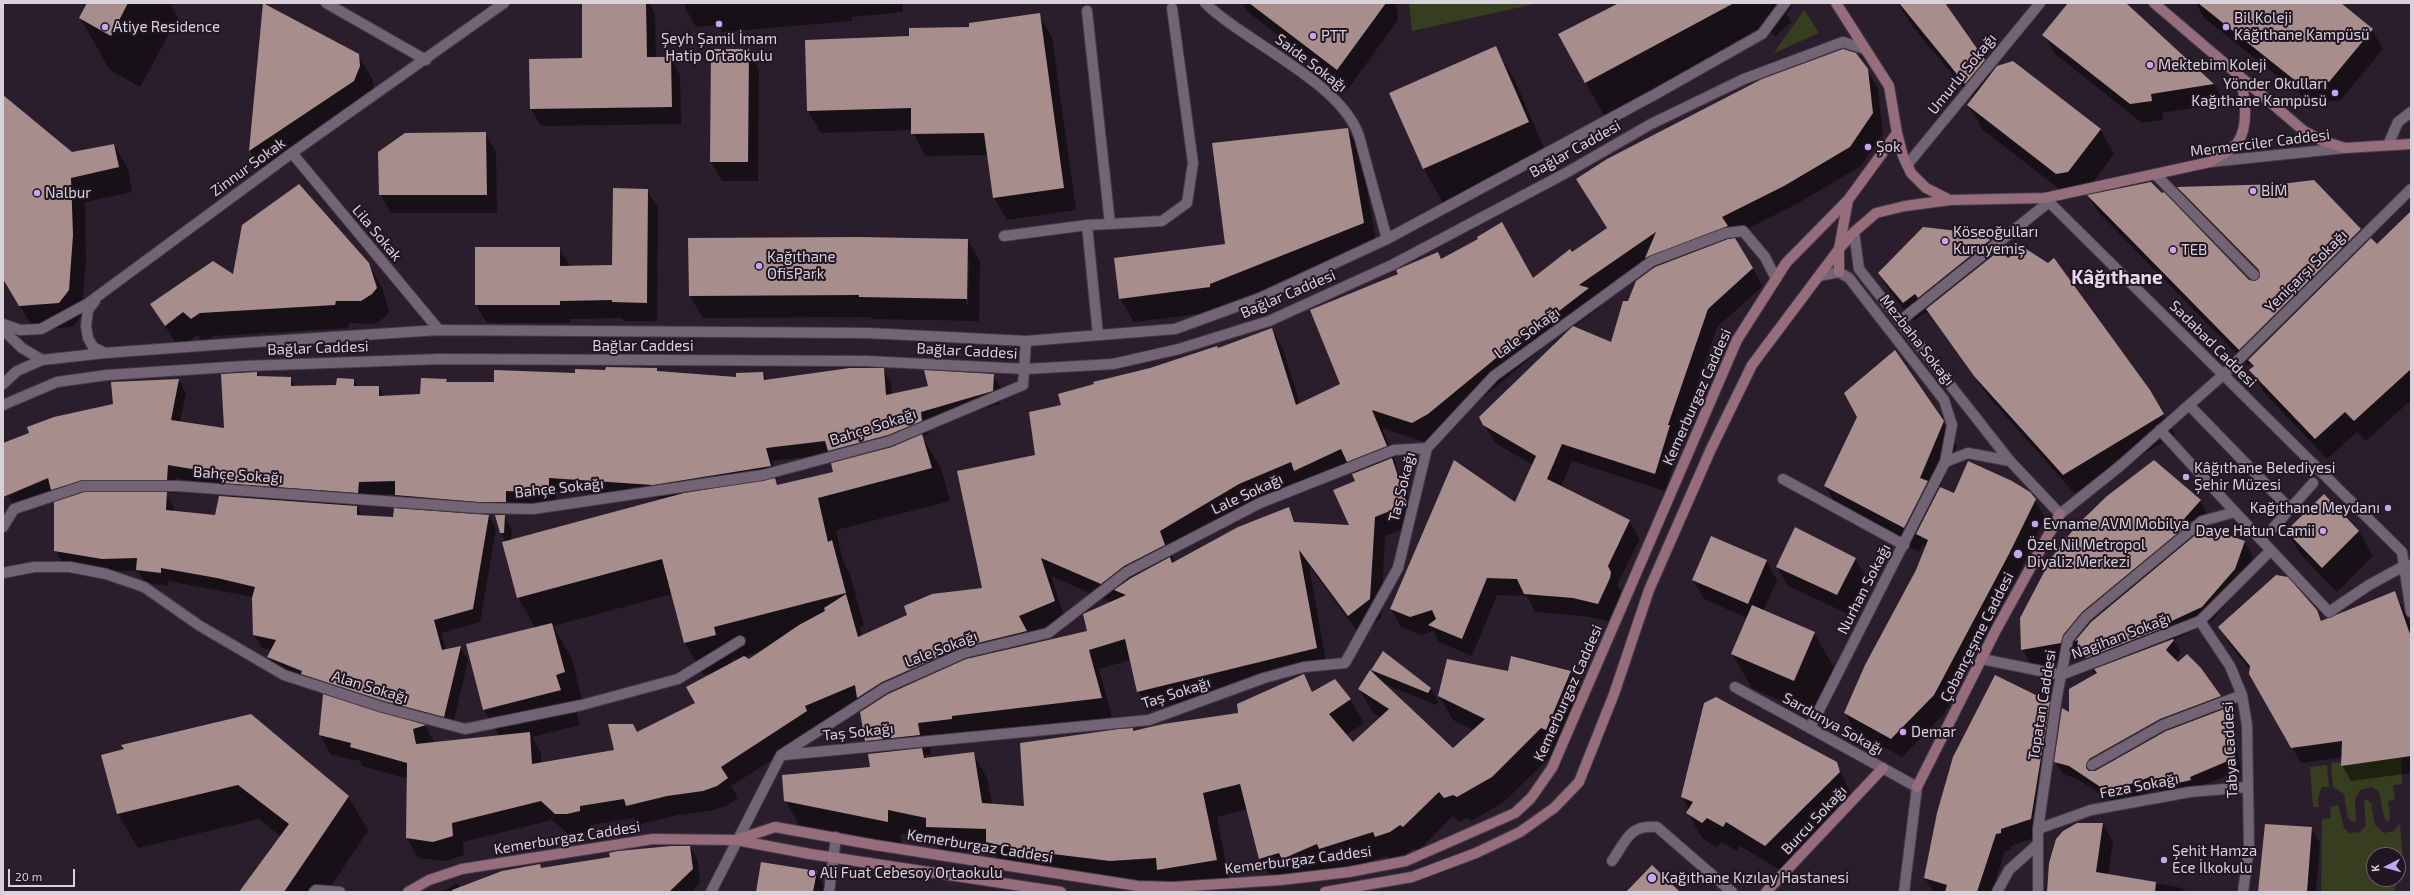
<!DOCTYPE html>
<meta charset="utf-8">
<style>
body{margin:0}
#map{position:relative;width:2414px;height:895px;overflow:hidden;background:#2b1e2c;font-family:"Exo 2",sans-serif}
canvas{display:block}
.frame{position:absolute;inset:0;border:4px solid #d9d1da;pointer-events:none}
.north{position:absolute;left:2366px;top:847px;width:40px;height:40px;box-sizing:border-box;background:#211523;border:1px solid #6b606c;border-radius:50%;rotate:264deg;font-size:11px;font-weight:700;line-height:16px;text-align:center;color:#d9d1da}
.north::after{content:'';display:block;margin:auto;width:14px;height:18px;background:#c5a6f0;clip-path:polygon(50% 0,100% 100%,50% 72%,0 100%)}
.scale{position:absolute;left:8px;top:869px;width:67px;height:18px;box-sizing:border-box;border:2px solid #d9d1da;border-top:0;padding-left:5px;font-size:12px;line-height:14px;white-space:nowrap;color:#d9d1da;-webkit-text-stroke:3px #211523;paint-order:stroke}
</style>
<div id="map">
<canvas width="2414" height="895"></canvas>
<div class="frame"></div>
<div class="north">K</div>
<div class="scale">20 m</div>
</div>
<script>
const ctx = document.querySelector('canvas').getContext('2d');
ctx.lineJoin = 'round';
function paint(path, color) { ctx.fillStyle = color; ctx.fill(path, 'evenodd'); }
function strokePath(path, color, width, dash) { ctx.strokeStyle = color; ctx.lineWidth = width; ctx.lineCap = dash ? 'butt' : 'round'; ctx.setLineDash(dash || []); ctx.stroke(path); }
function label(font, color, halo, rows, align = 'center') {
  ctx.font = font + ' "Exo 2",sans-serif'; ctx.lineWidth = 4; ctx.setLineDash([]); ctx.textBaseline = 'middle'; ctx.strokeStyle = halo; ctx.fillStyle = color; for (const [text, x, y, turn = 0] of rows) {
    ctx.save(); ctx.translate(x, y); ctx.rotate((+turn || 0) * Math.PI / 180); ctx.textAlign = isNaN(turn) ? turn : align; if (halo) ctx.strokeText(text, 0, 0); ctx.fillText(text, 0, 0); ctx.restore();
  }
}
paint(new Path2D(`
 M1409,3H1539L1412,31Z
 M1804,10L1819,33L1774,53Z
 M2401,754L2402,784L2393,785L2395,800L2388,801L2390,817L2388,822L2384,817L2379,792L2372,787L2360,790L2355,799L2356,821L2352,822L2348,818L2344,794L2333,787L2331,763Z
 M2327,765L2329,787H2322L2318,797L2319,807H2313L2310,767Z
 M2366,799L2371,803L2375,825L2384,833L2394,831L2400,824L2403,861L2398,878V855H2374V879H2398L2394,892H2321L2322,819L2331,818L2330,807L2338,805L2344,828L2349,833L2360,832L2366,826L2364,803Z`), '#363e1f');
paint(new Path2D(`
 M88,3H173L171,6L178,18L140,87L110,70L80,18Z
 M264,3L358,55L373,80L374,92L368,106L264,175L250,151Z
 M583,3H649L655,14L656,58H671L680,75L681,124L541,126L531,109L583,59Z
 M685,3H903V12L852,17V21L722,32L717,25L696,27L685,8Z
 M1243,3H1396L1398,20L1348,89L1248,12Z
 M1621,3H1789L1792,8L1786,13L1791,22L1775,37L1767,27L1604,115L1585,82Z
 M1898,3H1944L1992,74L2100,129L2114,154L2083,196L2071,198L1983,130L1968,105L1973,99L1912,26Z
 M2069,3H2124L2214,84L2224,103L2162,113L2163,120L2142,123L2055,54L2044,35Z
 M2196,3H2339L2372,30L2383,49L2340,101H2309L2204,18Z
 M1039,15L1052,37L1076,210L1007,220L994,198L988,155L925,156L912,130L821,133L808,111L910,37L970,28Z
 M1495,47L1515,81L1548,157L1443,203L1424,169L1390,93Z
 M748,50L759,69L758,181H722L711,162Z
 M1867,69L1878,89L1883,133L1861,166L1795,205L1733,236L1763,286L1717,327L1678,441L1680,444L1665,491L1572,461L1561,487L1629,521L1640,539L1617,585L1621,590L1620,597L1608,621L1584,616L1535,612L1527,596L1497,595L1472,656L1439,642L1433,631L1421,635L1401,627L1391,609L1516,503L1533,465L1495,443L1484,424L1571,330L1568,327L1439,434L1424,442L1382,428L1397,465L1395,466L1402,478L1417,523L1385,536L1381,618L1360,635L1309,566L1327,667L1149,710L1138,691L1130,660L1099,669L1112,717L963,735L929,743L931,755H925L927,759L973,754L987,778L992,805L1025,807L1132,729L1134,732L1240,714L1303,675L1313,693L1350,699L1364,723L1346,735L1353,743L1381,718L1373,713L1359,689L1375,675L1372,670L1430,688L1438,701L1436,705L1384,684L1453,749L1474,730L1453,720L1439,696L1509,672H1570L1584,696L1555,752L1505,801L1472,821L1467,818L1459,822L1453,816L1418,851L1414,848L1404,856L1390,861L1387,856L1333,873L1331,868L1297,883H1274L1260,859L1247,809L1217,817L1230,884L1183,892H1171L1166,882L1124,885L1001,866L993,852L941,851L935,841L901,833V846L799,825L785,800L871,768L874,754L866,740L865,710L862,706L815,726L817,731L731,786L738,798L728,805L714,810L678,815L638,825L634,818L591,825V831L579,833H567L552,820L463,842L464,855L445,861L418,858L407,838L408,779L362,766L360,761L331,755L320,735L323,696L425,726L435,743L500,737L484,710L467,645L535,628L518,597L506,542L501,533L496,514L478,513V515L489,516L496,529L480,622L441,633L446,650L460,647L468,660L452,729L276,670L268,657L272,650L262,648L254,635L253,597L168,581V586L145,583L138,571H110L63,564L56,551L59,502L53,492L15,508L8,496L53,477L52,475L3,491V444L179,380L186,393L180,422L225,429L257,373L259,377L290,378L295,387L337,386L354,380L358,387H379L384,397L421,395L446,380L448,383H495L606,371L657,369L658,372L737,378L763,373L767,380L883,369L891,383L892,394L993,375L1001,388L1000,404L928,426L929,434L922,437L941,468L950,501L836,530L843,561L850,574L864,626L860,627L862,636L983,589L1036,455L1062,405L1150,369L1218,349L1272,330L1283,349L1300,404L1341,384L1441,260L1533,279L1608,229L1588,198ZM1650,263L1653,269L1628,302L1611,344L1573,327L1599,308L1595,300ZM831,454L836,463L835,473L778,485L775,480L778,479L772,461ZM1352,468L1356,482L1351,526L1297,524L1288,509L1175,563L1170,551L1302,481ZM175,478L217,485L226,489L231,497L216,516L173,512L174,507L165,493H174ZM556,491L661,498L671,496V498L511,540L512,529L503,514L513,515V504L556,506ZM396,494L404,510L394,518L362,516L356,505L366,506V495ZM1051,576L1111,602L1088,632L1034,644L1030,635L1066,621ZM672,594L685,643L704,675L714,673L697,703L637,733L615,751L541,763V753L532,737L580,725L576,709L584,707L572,659L553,626ZM761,652L749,661L733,663L732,660Z
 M3,96L72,153L114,145L128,169L132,192L85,202L86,260L82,314L73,327L34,330L3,277Z
 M1347,129L1361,153L1377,247L1223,311L1134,322L1120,298L1226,245Z
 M485,133L496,152L497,213H391L380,194Z
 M2314,181L2361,229L2368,242L2377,246L2411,212V400L2366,441L2357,432L2327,459L2263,391L2251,370L2253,367L2251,363L2248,365L2097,211L2089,196L2164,193L2252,283L2261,278L2187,203L2178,188L2282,185Z
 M647,190L658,208L657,321H624L622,318L570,319V323H487L476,305L559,248L570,266H613Z
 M1983,235L1997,253L2150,391L2175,435L2076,495L1988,396L1931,316L1926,312L1914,321L1890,292L1879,273Z
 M968,240L980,262L979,321L873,319L871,317L703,318L690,296ZM967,261H969L968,304H966Z
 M368,263L382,287L389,311L385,317L375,324L349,323L348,328L213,336L205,342L197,335L179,348L151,304L234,275Z
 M1943,421L1957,446L1940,488L1954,494L2035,500L2045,518L2019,573L1944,714L1902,757L1855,731L1845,713L1917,570L1926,548L1923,544L1919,552L1840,511L1825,486Z
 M2200,501L2210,519L2198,532L2244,541L2253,557L2243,584L2211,622L2173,640L2181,653L2174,661L2178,664L2200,669L2220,697L2227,709L2224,710L2231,722L2241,770L2165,800L2158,789L2116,804L2077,779L2063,774L2055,761L2069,713L2096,675L2078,647L2070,661L2033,667L2022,649Z
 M2359,531L2373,556L2337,592L2302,556L2287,532Z
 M1855,558L1866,578L1848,614L1788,586L1777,567Z
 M1766,561L1777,580L1763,611L1814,633L1834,668L1814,715L1752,688L1732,654L1747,618L1704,599L1693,580Z
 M2395,592L2411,626V773L2351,781L2342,765L2343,757L2301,763L2250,674V670L2228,642L2219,627L2316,610L2322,621Z
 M2049,703L2059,720L2040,836L2010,846L2011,850L2005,851L1992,892H1934L1925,878Z
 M102,756L348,796L368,831L327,892H240L281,837L259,819L138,848L118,814Z
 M1836,763L1853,797L1780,870L1740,846L1737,851L1721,842L1717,847L1702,838L1688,813L1689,810L1682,797Z
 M2103,824L2113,842L2108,875L2182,888L2185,892H2048Z
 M2311,828L2320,843L2316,892H2258Z
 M690,847L698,861L700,883L691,892H442L457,883L460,888L540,865L542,869Z
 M816,872L827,892H757Z`), '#0007');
paint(new Path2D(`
 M87,3H128L111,36L79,18Z
 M263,3L359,54L360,66L354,81L249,151Z
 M582,3H646L647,57H671L672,107L530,109L529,59L582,58Z
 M1249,3H1386L1337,70Z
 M1619,3H1734L1585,83L1558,34Z
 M1899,3H1945L1985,60L1965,84Z
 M2068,3H2126L2214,84L2151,94L2152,101L2130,104L2042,35Z
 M2198,3H2341L2373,29L2329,82H2297Z
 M1040,13L1064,188L993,198L984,133L911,134V108L807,111L805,40L909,36V28L969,27V23Z
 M1496,46L1529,122L1423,169L1389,93Z
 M711,49H749L748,162H710Z
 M1843,49L1856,53L1868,69L1873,113L1850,147L1784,186L1722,217L1728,226L1645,258L1656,232L1579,285L1589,288L1559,311L1557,308L1428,414L1412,423L1372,410L1387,446L1347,462L1341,449L1294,471L1291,462L1239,484L1160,531L1165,545L1124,566L1101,584L1041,558L1055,601L1019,616L1027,631L961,647L882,682L857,698L855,685L805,706L807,711L721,767L728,778L717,786L703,791L667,796L626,806L624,799L580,806V811L567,814H555L541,801L452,823L453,836L433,842L406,838L407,763L350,747L351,743L319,735L323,694L426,725L413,729L416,744L530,732L532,764L614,750L608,724H633L637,732L695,703L686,687L744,656L749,659L799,625L825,611L824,608L846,594L858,637L907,615L904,606L932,594L982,588L957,471L1035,455L1029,412L1061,405L1058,394L1094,384L1093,382L1150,368L1217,346L1218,348L1272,328L1296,405L1340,384L1310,310L1398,274L1396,270L1438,252L1441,259L1478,239L1477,237L1502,222L1533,278L1570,249L1572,252L1607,228L1576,179L1607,159L1762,79Z
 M2013,61L2101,129L2068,172L2056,174L1967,105L1997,66Z
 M3,95L72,152L114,144L119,167L71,178L73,235L69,290L59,303L19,306L3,279Z
 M1348,128L1364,223L1210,284V287L1119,299L1114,258L1225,244L1212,143Z
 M486,132L487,195H379L378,152L405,133Z
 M2314,180L2361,229L2239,350L2087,195L2151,182L2162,193L2164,192L2249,280L2255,281L2260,277L2259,270L2177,187L2281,184Z
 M299,184L369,263L377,288L372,294L361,301H336L335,305L200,313L191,319L183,312L165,326L150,304L213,261L233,274L242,225Z
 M613,188L648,189L647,303L612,302V300L560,301V305H475V247H560V266L612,265Z
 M2411,211V369L2354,421L2345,412L2315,439L2249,370L2254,366L2248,360L2371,238L2377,244Z
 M1923,227L1984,234L1990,240L1918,298L1915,294L1903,303L1878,273Z
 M859,237L968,239L967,299L859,297V295L689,296L688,238Z
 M1735,238L1753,268L1708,309L1668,425H1670L1655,474L1562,444L1547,479L1630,520L1608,566L1611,572L1610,578L1598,604L1573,598L1524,594L1517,579L1487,578L1462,639L1428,625L1436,619L1432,610L1410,617L1390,609L1454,460L1515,502L1536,456L1483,425L1479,417L1573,326L1611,342L1623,301H1628L1636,281L1655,267L1728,239Z
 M2023,247L2048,263L2054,258L2150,390L2164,414L2063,475L1974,376L1926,309L2000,250L2008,258Z
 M1895,350L1944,421L1920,478L1928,481L1904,528L1824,486L1857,417L1844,393Z
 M606,367L657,368V371L736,377V373L763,372L764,380L850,368H884L886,395L928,386L924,370L994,374L993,391L921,412L922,421L888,435L828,451L825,441L766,448L771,466L653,485L549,478V493L506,491V502H478L395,495V481L359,482L358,493L221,483L223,476L210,475V472L168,465L167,480H83L51,490L48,478L3,497V443L29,433L27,427L54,417L113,404L111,382L179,379L171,420L224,428L221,374L257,372V376L291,377V386L336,385L337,378L354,379V386H379V396L420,394L421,378L447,379L446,382H494V370L575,373V369L605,370Z
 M922,434L932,468L818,498L828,542L832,540L846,593L714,627L716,635L684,643L662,559L517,598L502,542L684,493L775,478L777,485L833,472L831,463L892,447Z
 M1392,458L1407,504L1375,517L1370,599L1348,616L1299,550L1317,648L1137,692L1125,639L1089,650L1102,698L952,716V719L918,723L920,735L865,741L860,712L888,694L966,659L1087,631L1083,614L1126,595L1114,590L1131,578L1170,557L1172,563L1238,527L1289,507L1294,522L1349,525L1333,490L1355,481L1352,474Z
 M2154,460L2201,500L2184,519L2191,522L2082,612L2063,635L2061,643L2021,650L2020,618L2052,557L2076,526L2107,496Z
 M1968,461L2012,481L2030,492L2036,499L2009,554L1934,695L1891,739L1844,713L1865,665L1916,570L1928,540L1916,534L1940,487L1954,493Z
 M84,492H167L166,510L215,515L219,496L357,506V515L393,517L394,508L489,515L473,609L434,620L442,650L461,646L444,717L384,701L301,674L302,671L267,657L276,640L253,635L252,598L255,587L217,578L161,568V573L136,570L137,558L102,559L54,551V502Z
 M2324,494L2359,531L2322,568L2286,531Z
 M495,515H505L504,533H500Z
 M1795,527L1856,558L1837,595L1776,567Z
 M2205,527L2245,541L2235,569L2202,607L2161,626L2163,628L2086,658L2077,648L2078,640L2075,641L2091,622Z
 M1711,536L1767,560L1748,604L1692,580Z
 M2276,575L2288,577L2317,610L2321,621L2395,591L2411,637V756L2341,766L2342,741L2291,748L2249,674L2250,666L2218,627Z
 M1752,605L1815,632L1794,681L1731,654Z
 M552,623L565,672L556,675L561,690L483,710L466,644Z
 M2173,639L2174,640L2166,650L2178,662L2187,654L2201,668L2221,696L2160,719L2089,759L2086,768L2089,771H2095L2166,731L2224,709L2235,758L2190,777L2191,780L2157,788L2150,777L2108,792L2069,766L2054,762L2062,708L2069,712V689L2097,673L2094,669Z
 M1383,651L1431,688L1428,693L1371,670Z
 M1511,656L1571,671L1546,730L1541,728L1492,777L1457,797L1453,795L1444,798L1439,792L1403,827L1400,825L1390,832L1375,837L1373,832L1319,849L1317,844L1282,859L1279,853L1259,859L1240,784L1203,793L1217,860L1157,870L1156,858L1110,861L1020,850L986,842V829L926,827V818L888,810V822L784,801L782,775L870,767L868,754L922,748L924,758L974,752L982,803L1024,806L1020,743L1119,729L1133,728V731L1163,724L1238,713L1237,704L1304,674L1312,692L1335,679L1351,699L1329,714L1353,742L1389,709L1358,689L1370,670L1453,748L1485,719L1438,696L1447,659L1508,671Z
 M1995,675L2050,702L2031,819L2001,829V833L1996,834L1977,892H1945L1947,885L1924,878L1937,813L1953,757Z
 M1716,697L1837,762L1840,772L1765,846L1726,822L1723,827L1707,818L1702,823L1686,813L1693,802L1681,797L1704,703Z
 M251,714L349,796L284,892H239L289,824L238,785L117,814L101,755L124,749L121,745Z
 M2077,823H2103L2096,872L2156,882L2155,892H2047L2049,863L2056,839L2063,831Z
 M2265,824L2312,827L2307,892H2258Z
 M671,846H690L693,869L669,892H453L452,890L502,871L540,864L541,868L610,857L609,853L618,851Z
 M761,862L817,871L813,892H756Z
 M1652,865L1680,892H1626Z`), '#a78e8c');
const service = new Path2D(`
 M1087,11L1110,224L1087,225
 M2388,145L2398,122L2411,112
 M1110,224L1162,221L1187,203L1193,163L1172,8
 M1004,236L1087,225L1098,335
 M1783,479L1904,545
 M1612,861C1626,841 1629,824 1657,827L1732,892
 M314,892L316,890L340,892
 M829,892L836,837`);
const pedestrian = new Path2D(`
 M2210,162L2345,148
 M1907,165L2040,3
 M1900,321L2049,202
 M2189,405L2290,509
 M2160,430L2235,512
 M2060,514L2120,466L2223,375L2411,189
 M2274,527L2313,483
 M2411,565L2404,566L2411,577`);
const minor = new Path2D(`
 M326,3L426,60
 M1205,3C1246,43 1341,82 1359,136L1387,239
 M292,153L439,330
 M2156,175L2254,275
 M2045,198L2402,552L2411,612
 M95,301L88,310L86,326L88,338L93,347L105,353
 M3,324L20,330L41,329L87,304L292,153L504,3
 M3,527L14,509L83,486H178L478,508L533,509L763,475L890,441L1023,385L1026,341
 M3,573L34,567H70L106,574L144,587L200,626L284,675L382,707L465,729L582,705L678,679L740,641
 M1982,659L2061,675L2200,621
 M1735,687L1810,728
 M784,755L1149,720L1264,678L1304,667L1345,663L1398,568L1427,448
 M2092,765L2163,725L2242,695
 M2038,829L2091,810L2190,792L2248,787
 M711,892L781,755L885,688L964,653L1048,633L1127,572L1260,503L1394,450L1427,448L1494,376L1652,261L1726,233L1743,231L1765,257L1776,279
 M1997,892L2009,870L2038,844
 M2038,892V829L2057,696L2068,639L2086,617L2202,521L2235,512L2329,612L2369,585L2404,566
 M2243,892L2249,848L2247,725L2242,695L2230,666L2200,621L2270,551`);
const tertiary = new Path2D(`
 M1854,232L1859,269L2010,461L2060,514
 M1819,276L1839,272L1849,278L1944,400L1952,425L1945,462L1810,728L1917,787L1904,892
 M3,330L22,348L42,360
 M3,384L17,371L42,360L105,353L240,343L439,330L867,333L1026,341L1175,329L1260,298L1387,239L1654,95L1762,34L1785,3
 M3,405L57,382L107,375L245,366L440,359L866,361L1026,369L1113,364L1179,349L1269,321L1392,265L1564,174L1651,124L1744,79L1843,42L1865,49
 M1945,462L1968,453L2010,461`);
const secondary = new Path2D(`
 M1836,3L1889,86L1897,133L1903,156L1911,173L1926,188L1950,200
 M2154,3L2304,131L2323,141L2345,148L2411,144
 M1839,272V249L1848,200L1897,133
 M1917,787L1996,630L2060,514
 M736,840L775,827L875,845L1138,886L1174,887L1281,880L1349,872L1406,861L1515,813L1531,798L1552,768L1737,340L1786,263L1848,200
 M408,892L429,880L462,869L653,839L736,840L810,854L1061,892
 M1325,892L1412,877L1476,853L1520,832L1554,808L1579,782L1614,694L1649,590L1711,449L1752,365L1839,249L1854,232L1876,213L1905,206L1950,200L2045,198L2210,162C2219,157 2231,151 2238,142C2249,125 2245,98 2241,80
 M1766,892L1883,768`);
strokePath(service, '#463c48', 12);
strokePath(pedestrian, '#463c48', 12);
strokePath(minor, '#463c48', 12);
strokePath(tertiary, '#463c48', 12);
strokePath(secondary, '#463c48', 12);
strokePath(service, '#736475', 10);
strokePath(pedestrian, '#736475', 10);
strokePath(minor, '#736475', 10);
strokePath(tertiary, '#736475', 10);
strokePath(secondary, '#966d7a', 10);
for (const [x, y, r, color] of [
 [719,24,4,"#c5a6f0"],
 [105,27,4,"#c5a6f0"],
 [2226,27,4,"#c5a6f0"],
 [1313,36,4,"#c5a6f0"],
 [2150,65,4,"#c5a6f0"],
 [2335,93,4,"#c5a6f0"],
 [1868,147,4,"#c5a6f0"],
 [2253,191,4,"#c5a6f0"],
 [37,193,4,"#c5a6f0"],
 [1945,241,4,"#c5a6f0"],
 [2173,250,4,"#c5a6f0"],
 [759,266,4,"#c5a6f0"],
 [2186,477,4,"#c5a6f0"],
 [2388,508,4,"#c5a6f0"],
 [2035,524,4,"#c5a6f0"],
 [2323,531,4,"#c5a6f0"],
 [2018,554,5,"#c5a6f0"],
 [1903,732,4,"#c5a6f0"],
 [2164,860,4,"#c5a6f0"],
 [812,873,4,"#c5a6f0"],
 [1652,878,5,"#c5a6f0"]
]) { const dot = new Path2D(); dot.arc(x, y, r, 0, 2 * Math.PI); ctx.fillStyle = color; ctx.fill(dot); strokePath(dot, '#211523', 1.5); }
label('15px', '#d9d1da', '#211523', [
 ["Bil Koleji",2234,18],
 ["Kâğıthane Kampüsü",2234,35],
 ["Atiye Residence",113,27],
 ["PTT",1321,36],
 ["Şeyh Şamil İmam",719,39,"center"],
 ["Hatip Ortaokulu",719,56,"center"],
 ["Mektebim Koleji",2158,65],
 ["Yönder Okulları",2327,84,"right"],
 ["Kağıthane Kampüsü",2327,101,"right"],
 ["Şok",1876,147],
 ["BİM",2261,191],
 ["Nalbur",45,193],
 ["Köseoğulları",1953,232],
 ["Kuruyemiş",1953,249],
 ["TEB",2181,250],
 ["Kağıthane",767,257],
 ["OfisPark",767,274],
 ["Kâğıthane Belediyesi",2194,468],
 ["Şehir Müzesi",2194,485],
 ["Kağıthane Meydanı",2380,508,"right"],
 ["Evname AVM Mobilya",2043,524],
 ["Daye Hatun Camii",2315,531,"right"],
 ["Özel Nil Metropol",2027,545],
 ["Diyaliz Merkezi",2027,562],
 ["Demar",1911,732],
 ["Şehit Hamza",2172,851],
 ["Ece İlkokulu",2172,868],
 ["Ali Fuat Cebesoy Ortaokulu",820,873],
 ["Kağıthane Kızılay Hastanesi",1661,878]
], 'left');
label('15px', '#d9d1da', '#211523', [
 ["Saide Sokağı",1311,63,37],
 ["Umurlu Sokağı",1962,74,-51],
 ["Mermerciler Caddesi",2260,143,-7],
 ["Bağlar Caddesi",1575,149,-29],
 ["Zinnur Sokak",248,167,-36],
 ["Lila Sokak",377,233,50],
 ["Yeniçarşı Sokağı",2306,271,-45],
 ["Bağlar Caddesi",1288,294,-23],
 ["Lale Sokağı",1527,333,-36],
 ["Mezbaha Sokağı",1917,340,52],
 ["Sadabad Caddesi",2213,344,45],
 ["Bağlar Caddesi",643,346],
 ["Bağlar Caddesi",318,348,-2],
 ["Bağlar Caddesi",967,351,3],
 ["Kemerburgaz Caddesi",1697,397,-66],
 ["Bahçe Sokağı",873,427,-18],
 ["Bahçe Sokağı",238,475,4],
 ["Taş Sokağı",1402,487,-76],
 ["Bahçe Sokağı",559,488,-6],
 ["Lale Sokağı",1247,494,-25],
 ["Nurhan Sokağı",1864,589,-63],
 ["Nagihan Sokağı",2121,636,-21],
 ["Çobançeşme Caddesi",1977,637,-63],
 ["Lale Sokağı",941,649,-21],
 ["Alan Sokağı",370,687,17],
 ["Taş Sokağı",1176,693,-18],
 ["Kemerburgaz Caddesi",1568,693,-66],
 ["Topatan Caddesi",2042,705,-81],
 ["Sardunya Sokağı",1833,724,29],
 ["Taş Sokağı",858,732,-6],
 ["Tabya Caddesi",2230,750,-93],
 ["Feza Sokağı",2139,786,-11],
 ["Burcu Sokağı",1814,820,-47],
 ["Kemerburgaz Caddesi",567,838,-9],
 ["Kemerburgaz Caddesi",980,846,9],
 ["Kemerburgaz Caddesi",1298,860,-7]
]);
label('bold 19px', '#e9d8eb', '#211523', [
 ["Kâğıthane",2117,278]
]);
</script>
